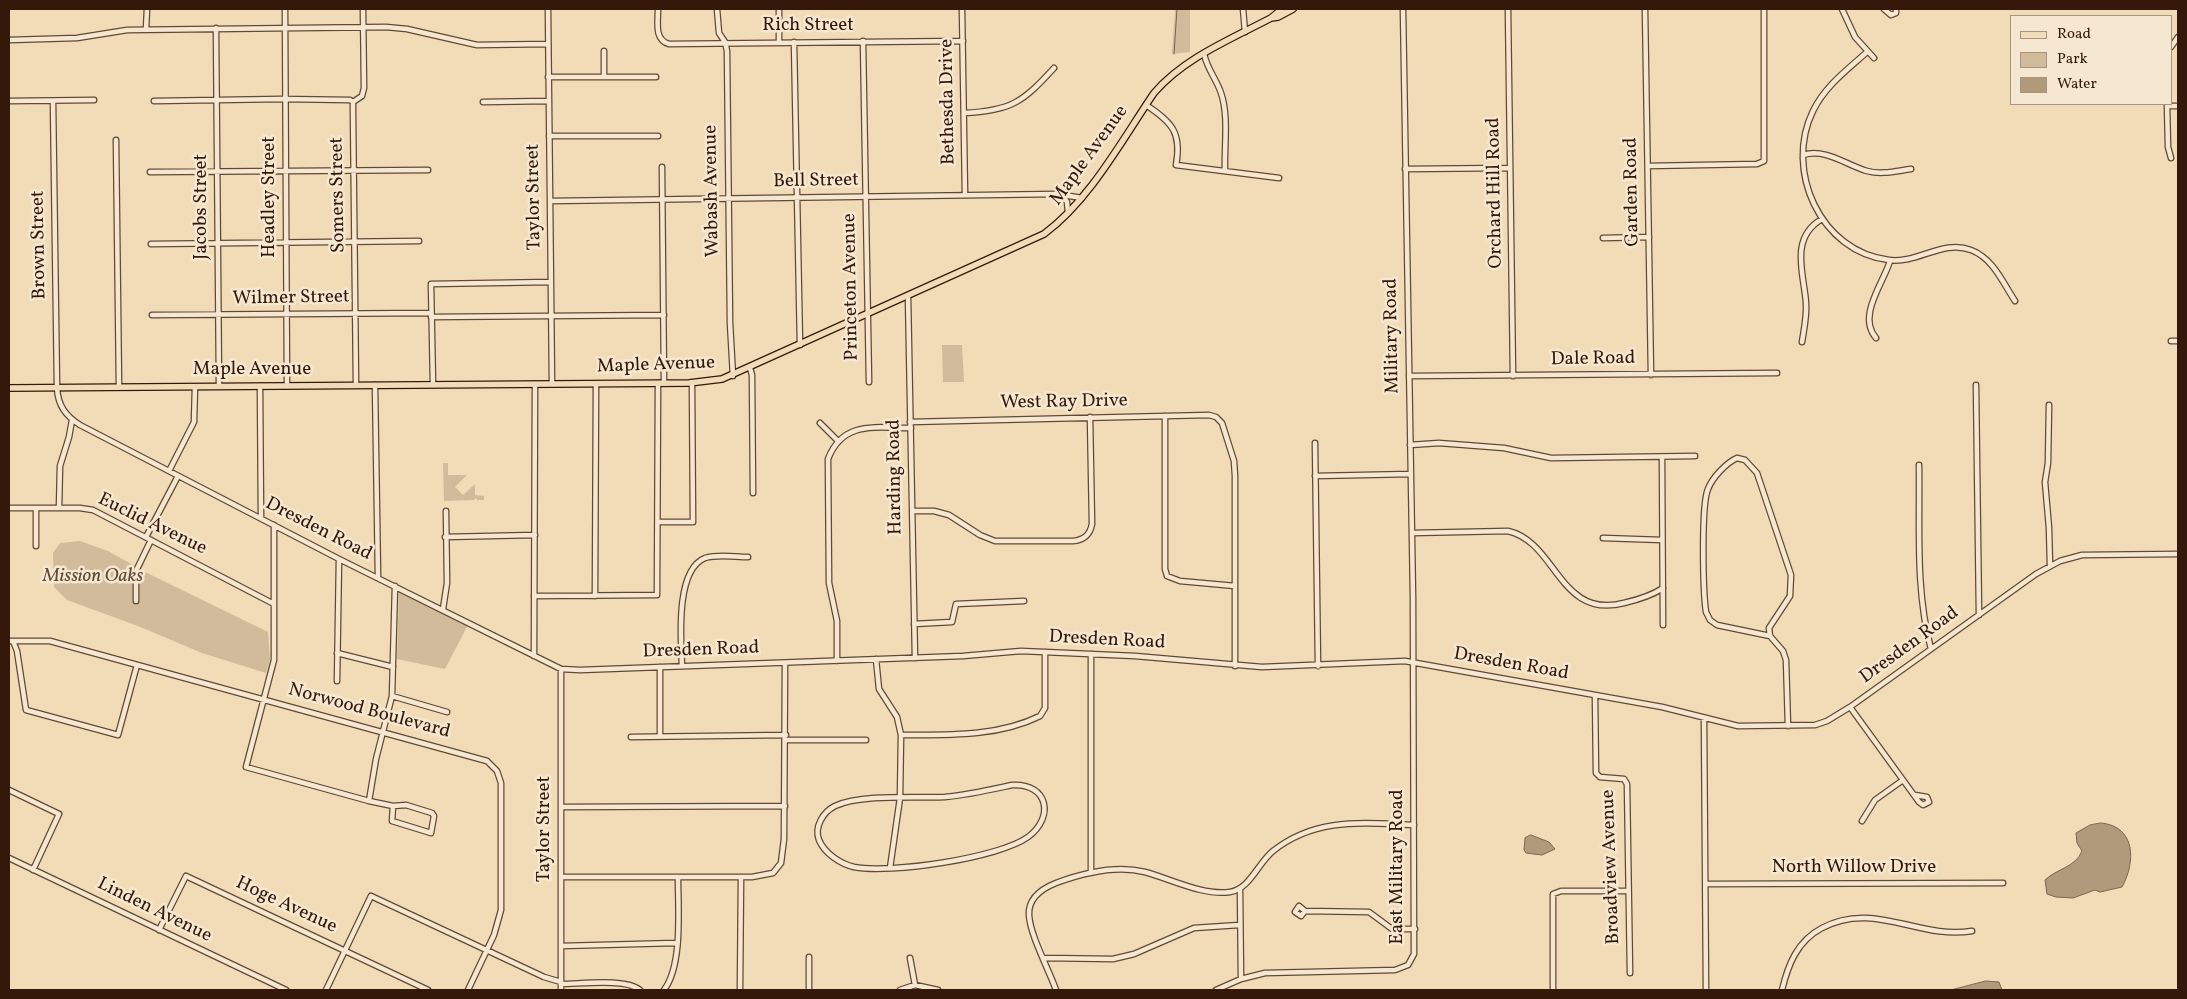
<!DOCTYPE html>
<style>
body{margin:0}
#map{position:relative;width:2187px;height:999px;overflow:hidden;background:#f1dcb7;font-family:Vollkorn,serif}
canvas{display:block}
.frame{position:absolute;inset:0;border:10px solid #34180a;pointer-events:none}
.legend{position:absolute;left:2010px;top:15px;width:162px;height:90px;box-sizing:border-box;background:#f6e8d0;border:1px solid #a89581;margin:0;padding:6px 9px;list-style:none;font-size:15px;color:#34180a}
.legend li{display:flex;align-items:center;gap:10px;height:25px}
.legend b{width:25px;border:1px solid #a89581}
</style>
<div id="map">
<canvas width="2187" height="999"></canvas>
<div class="frame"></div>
<ul class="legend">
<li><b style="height:6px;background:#f1dcb7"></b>Road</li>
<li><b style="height:14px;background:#d1bb9a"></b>Park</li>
<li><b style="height:14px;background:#b1997c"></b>Water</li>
</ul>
</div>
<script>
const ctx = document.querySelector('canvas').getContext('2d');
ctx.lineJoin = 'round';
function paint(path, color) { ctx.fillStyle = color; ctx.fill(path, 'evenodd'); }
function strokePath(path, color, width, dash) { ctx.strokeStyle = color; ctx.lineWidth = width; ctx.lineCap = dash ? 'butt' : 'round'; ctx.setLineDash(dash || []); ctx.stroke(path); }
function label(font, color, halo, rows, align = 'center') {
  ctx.font = font + ' Vollkorn,serif'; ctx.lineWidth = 5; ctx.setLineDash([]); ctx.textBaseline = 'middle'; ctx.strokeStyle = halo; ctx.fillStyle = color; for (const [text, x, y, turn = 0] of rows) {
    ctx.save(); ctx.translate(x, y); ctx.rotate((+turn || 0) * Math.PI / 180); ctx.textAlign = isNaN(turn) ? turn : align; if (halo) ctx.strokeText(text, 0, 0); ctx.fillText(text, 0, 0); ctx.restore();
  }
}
paint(new Path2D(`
 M1175,9H1190V52L1172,54Z
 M942,345H962L964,382H943Z
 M443,463H448V475H467L455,487L463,495L475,484V495L484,496V500H477L476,498L474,500L444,501Z
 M80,541L108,551L135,566L148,541L153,544L141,570L268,632L270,660L266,673L202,653L138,626L67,600L54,587L53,553L60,543Z
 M399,592L468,625L445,669L397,659Z`), '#d1bb9a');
const water = new Path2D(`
 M2101,823C2136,826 2136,862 2122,887L2100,892L2095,890L2073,898L2056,897L2047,894L2045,880C2056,869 2076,867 2082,851L2077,843L2076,833L2090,825Z
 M1531,835L1549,842L1555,849L1542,855L1526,853L1524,850L1525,838Z
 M1986,981L1999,982L2002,990H1951Z`);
paint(water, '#b1997c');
strokePath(water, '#7f654e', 1);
strokePath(new Path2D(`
 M1174,54L1177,9`), '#7f654e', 1);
const minor = new Path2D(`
 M285,9L287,386
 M548,9L552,384
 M658,9C658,22 654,40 669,44L963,41
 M717,9L719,33L725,42L727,51L730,323L733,376
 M779,9V42
 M962,9L965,195
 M1243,9L1245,32
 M1508,9L1513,376
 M1645,9L1651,375
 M1842,9L1855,37L1874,58
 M1884,9L1891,15L1896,13V9
 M216,28L219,386
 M146,29L147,9
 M9,40L77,38L127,30L386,27L407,29L477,45L548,44
 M863,41L869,382
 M794,42L800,345
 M2171,47L2178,37
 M604,51V77
 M1867,52C1847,70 1825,86 1813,111C1784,170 1820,252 1889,260C1918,264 1943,239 1971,250C1993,258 2003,283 2015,301
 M1204,54C1208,71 1216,78 1221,93C1229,116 1224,147 1225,171
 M548,77H656
 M9,101L94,100
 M53,101L57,388C58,406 66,416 80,425L339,559L561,669L580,670L963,656L1021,651L1135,656L1262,667L1405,661L1662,707L1738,726L1815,725L1827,721L1850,707L2036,574L2060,561L2082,555L2178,554
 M154,101L282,99L350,100L353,102
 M483,102L548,101
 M2167,104L2168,147L2171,158
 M1146,105C1172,122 1182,133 1176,165L1279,178
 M2167,106H2178
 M964,113C1011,111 1023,102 1054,68
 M549,136H658
 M116,140L119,387
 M1803,155C1826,148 1846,165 1867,171C1882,175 1896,171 1911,169
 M1648,166L1757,164L1764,161V9
 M662,167L664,383
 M1405,169L1510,168
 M150,172L428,170
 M1062,194L1067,202L1068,213
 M550,201L1057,194L1082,198
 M1603,238L1649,237
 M151,244L419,241
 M908,296L915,658
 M152,315L431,313
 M431,317L664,315
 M1876,338C1857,316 1883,284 1890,261
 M2171,341H2178
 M1802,342C1804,329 1807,316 1806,303C1804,274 1789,238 1822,219
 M750,368L752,375L753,493
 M1409,376L1777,373
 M356,385L353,112V102L362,96L364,88L363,9
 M375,385L378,577
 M433,385L431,284L551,282
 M1976,385L1979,615
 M260,386L261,518
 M2049,405L2048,463L2045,482L2049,528L2050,566
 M1165,416V569L1167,576L1180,581L1235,586
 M910,422L1209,415L1216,417L1222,423L1234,461L1235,476V666
 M820,423L837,440
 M1315,443L1318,666
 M1410,445L1439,443L1504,448L1551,458L1695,456
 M1662,457L1663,625
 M1919,465C1920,526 1915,590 1931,649
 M169,471L194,422L195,387
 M1315,476L1411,474
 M9,508H80L93,510L274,604
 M36,508V546
 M59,508L60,466L69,437L72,420
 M912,511H934L949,515L980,535L995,541H1073C1084,540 1090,535 1092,524L1090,417
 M658,522H693L692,383
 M274,525V660L246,767L369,801L393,806L392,821L431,833L434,816L432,813L406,805L393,806
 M1412,533L1508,531C1557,542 1559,620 1624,603C1637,600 1651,596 1663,588
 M146,537L178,476
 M445,537L535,535
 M1603,538L1662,540
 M534,596L657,595L658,383
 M595,596L596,384
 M136,601V571L151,540
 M443,609L447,583L446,511
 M914,624L952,622L956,604L1024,601
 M1770,636L1717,625L1710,620L1706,612C1703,592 1701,505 1708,489C1712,478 1726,463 1737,458L1745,460L1757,473L1791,575L1790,596L1769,628L1770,636L1783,651L1786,660L1788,726
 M9,641H50L487,761L497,771L501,783V910L494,935L468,990
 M13,641L17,651L26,710L118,735L137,665
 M337,653L393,667
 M1091,654V873
 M534,656L535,384
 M876,659L879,689L897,717L901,735C947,735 998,737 1040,716L1045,708V652
 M837,661V621L829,583L828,459C843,420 876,428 911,428
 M682,666C681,640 675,570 705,558C718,554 735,557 748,557
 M660,667V736
 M561,669V990
 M337,681L339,559
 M1595,695L1596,773L1600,777L1624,779L1627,784L1630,973
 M392,696L447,712
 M1850,707L1919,802L1923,805L1929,802L1927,797L1915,795
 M1704,718L1706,990
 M631,737L786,735
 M786,740H866
 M1012,785C1048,783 1055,817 1028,837C999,858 890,874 854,867C841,864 825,854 819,840C814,827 823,812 835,806C861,794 915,798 945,797C968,795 989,790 1012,785Z
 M9,790L59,814L33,870
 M369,801L376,759L392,696L395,586
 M561,807L785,806
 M1862,821L1875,800L1903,780
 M9,858L286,990
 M890,868L900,798L901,735
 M561,877H752L773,873L781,863L784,839L785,663
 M1706,884L2003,883
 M1240,889L1241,979
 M1305,911L1301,916L1295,912L1299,906L1305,911L1369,912L1392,929H1415
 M159,930L186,876L428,990
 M561,946L676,943
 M809,957V990
 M910,958L915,985
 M1044,958L1113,959L1134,954L1194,928L1239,925
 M561,984C581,984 626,978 640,990
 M326,990L371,896L544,977L561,982
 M664,990C683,965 678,908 678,877
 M740,990L741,877
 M900,990L915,985L938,990
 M1056,990C1049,970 1030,935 1029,915C1028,898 1041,889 1056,883C1083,873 1117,865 1145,872C1171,879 1203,896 1230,892C1250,889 1258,863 1273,851C1316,817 1362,823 1414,825
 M1216,990L1241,979L1265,973L1395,970L1408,965L1414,954L1413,597L1403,9
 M1553,990V894L1561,891H1628
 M1782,990C1788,965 1797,941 1822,928C1874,900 1919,940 1972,931`);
const major = new Path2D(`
 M1271,18L1282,9
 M9,388L689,383L722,379L1044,234C1090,200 1122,140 1154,93C1184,58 1231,39 1271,18L1278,17L1293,9`);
strokePath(minor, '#634935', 7);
strokePath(major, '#34180a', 8);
strokePath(minor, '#f6e8d0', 4.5);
strokePath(major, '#f1dcb7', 5.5);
label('19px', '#34180a', '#f6e8d0', [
 ["Rich Street",808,27],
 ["Bethesda Drive",949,102,-91],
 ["Maple Avenue",1090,156,-54],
 ["Bell Street",816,182,-1],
 ["Wabash Avenue",713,191,-91],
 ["Garden Road",1633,192,-91],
 ["Orchard Hill Road",1496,193,-91],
 ["Somers Street",339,195,-91],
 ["Headley Street",271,197,-90],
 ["Taylor Street",535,197,-91],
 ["Jacobs Street",203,207,-90],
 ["Brown Street",40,245,-91],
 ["Princeton Avenue",852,287,-91],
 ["Wilmer Street",291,299,-1],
 ["Military Road",1393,336,-91],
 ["Dale Road",1593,360,-1],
 ["Maple Avenue",656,366,-2],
 ["Maple Avenue",252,371],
 ["West Ray Drive",1064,403,-1],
 ["Harding Road",896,477,-91],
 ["Euclid Avenue",152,525,26],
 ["Dresden Road",318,530,27],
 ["Dresden Road",1107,641,3],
 ["Dresden Road",1910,646,-36],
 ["Dresden Road",701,651,-2],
 ["Dresden Road",1511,665,10],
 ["Norwood Boulevard",369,712,15],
 ["Taylor Street",546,829,-90],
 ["East Military Road",1399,867,-90],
 ["Broadview Avenue",1612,867,-92],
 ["North Willow Drive",1854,869],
 ["Hoge Avenue",286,906,25],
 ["Linden Avenue",154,911,26]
]);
label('italic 19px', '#634935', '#f6e8d0', [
 ["Mission Oaks",93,578]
]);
</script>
